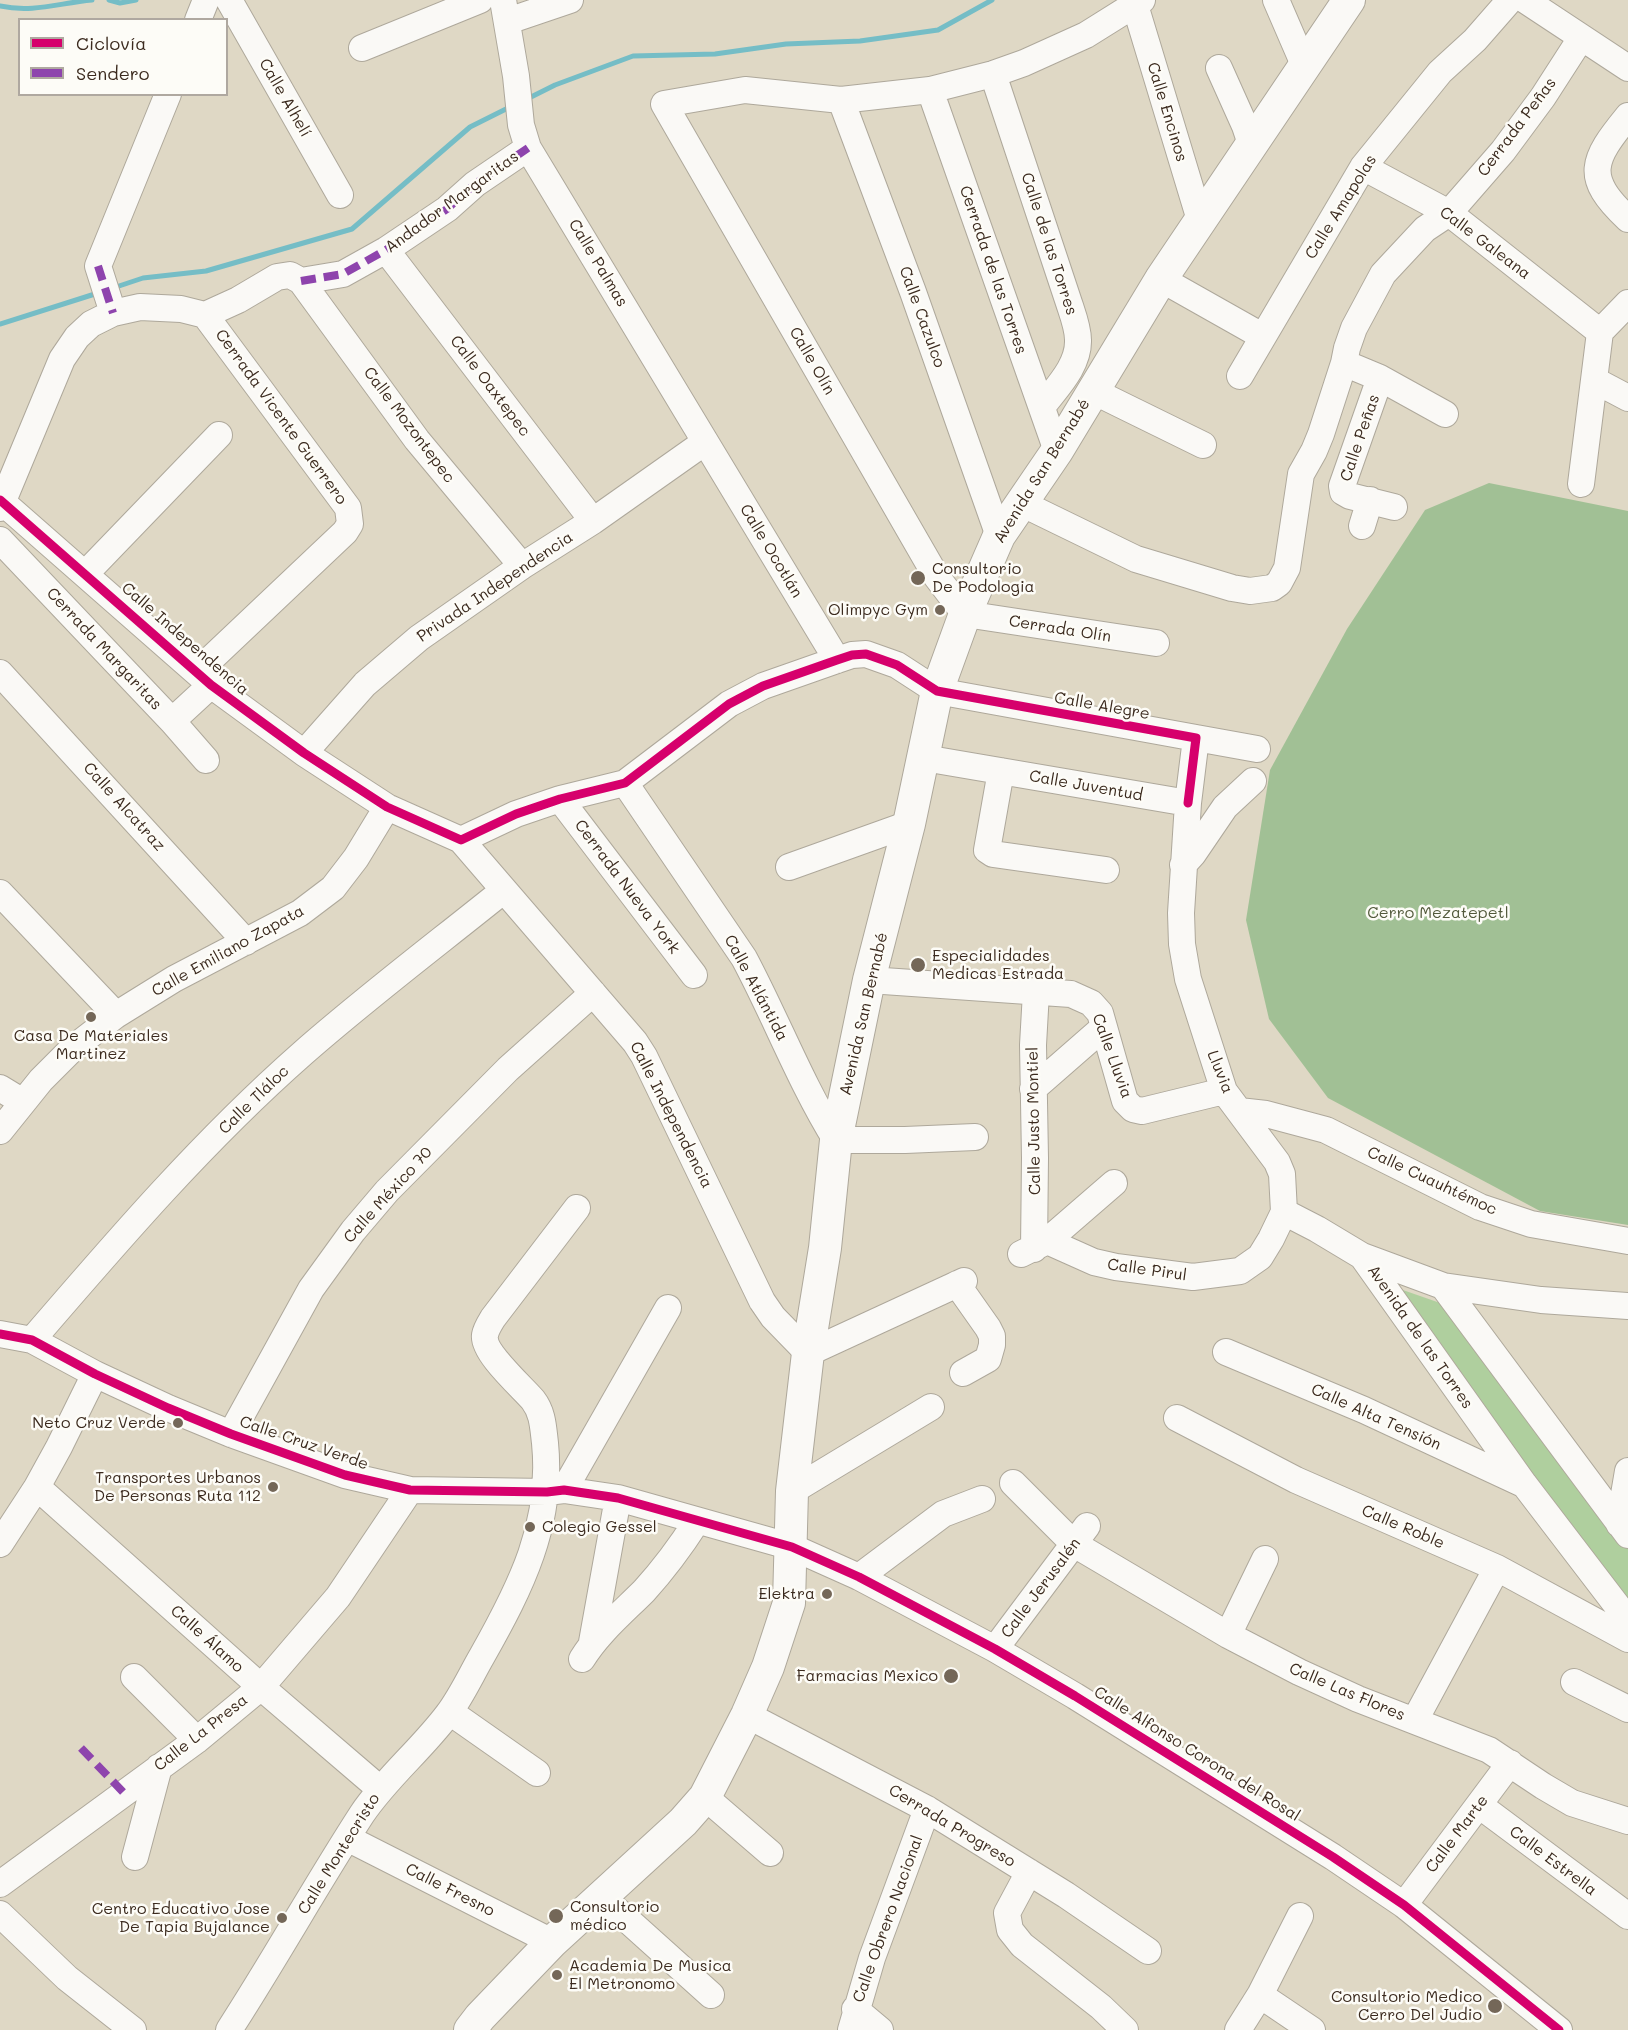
<!DOCTYPE html>
<meta charset="utf-8">
<style>
body{margin:0}
#map{position:relative;width:1628px;height:2030px;overflow:hidden;background:#dfd8c5;font-family:Mali,sans-serif}
canvas{display:block}
.legend{position:absolute;left:18px;top:18px;width:210px;height:78px;box-sizing:border-box;background:#fdfcf7;border:2px solid #afa8a0;margin:0;padding:8px 10px;list-style:none;font-size:18px;color:#3b2a1e}
.legend li{display:flex;align-items:center;gap:12px;height:30px}
.legend b{width:30px;border:2px solid #afa8a0}
</style>
<div id="map">
<canvas width="1628" height="2030"></canvas>
<ul class="legend">
<li><b style="height:8px;background:#d6006c"></b>Ciclovía</li>
<li><b style="height:8px;background:#8e44ad"></b>Sendero</li>
</ul>
</div>
<script>
const ctx = document.querySelector('canvas').getContext('2d');
ctx.lineJoin = 'round';
function paint(path, color) { ctx.fillStyle = color; ctx.fill(path, 'evenodd'); }
function strokePath(path, color, width, dash) { ctx.strokeStyle = color; ctx.lineWidth = width; ctx.lineCap = dash ? 'butt' : 'round'; ctx.setLineDash(dash || []); ctx.stroke(path); }
function label(font, color, halo, rows, align = 'center') {
  ctx.font = font + ' Mali,sans-serif'; ctx.lineWidth = 5; ctx.setLineDash([]); ctx.textBaseline = 'middle'; ctx.strokeStyle = halo; ctx.fillStyle = color; for (const [text, x, y, turn = 0] of rows) {
    ctx.save(); ctx.translate(x, y); ctx.rotate((+turn || 0) * Math.PI / 180); ctx.textAlign = isNaN(turn) ? turn : align; if (halo) ctx.strokeText(text, 0, 0); ctx.fillText(text, 0, 0); ctx.restore();
  }
}
paint(new Path2D(`
 M1377,1281L1443,1304L1628,1544V1606Z`), '#afcf9e');
paint(new Path2D(`
 M1489,483L1628,511V1225L1540,1211L1328,1098L1269,1019L1246,920L1270,770L1347,629L1425,510Z`), '#a1c095');
strokePath(new Path2D(`
 M109,0L120,3L136,0
 M0,6C33,13 59,3 92,0
 M525,100L555,85L633,56L715,54L786,44L860,41L938,30L992,0
 M113,288L143,278L206,271L352,229L470,127L512,106
 M0,324L98,293`), '#75bdc6', 5);
const minor = new Path2D(`
 M229,0L340,195
 M503,0L516,76L521,125L528,148L837,660
 M1142,0L1086,35L1024,63L993,74L930,90L841,100L745,90L664,104L936,576L965,614L1156,643
 M1276,0L1305,67
 M1525,0L1628,68
 M1135,5L1200,220
 M198,20L206,0
 M508,21L570,0
 M362,48L480,0
 M1219,68L1245,126L1251,144
 M993,74L1069,303C1073,315 1078,328 1078,340C1079,366 1056,388 1042,407
 M930,90L1057,451
 M841,100L913,292L999,536
 M1628,116C1592,160 1583,177 1628,219
 M1363,167L1449,213L1600,332
 M386,250L593,521
 M1161,279L1262,336
 M301,281L417,440L522,566
 M113,313L98,266L168,94
 M1240,376L1363,167L1440,72L1475,40L1510,0
 M1380,378L1445,414
 M1594,380L1628,398
 M1093,391L1203,445
 M1581,484L1600,332L1628,303
 M0,500L211,685L304,753L387,807L461,840L516,814L560,799L625,783L729,704L763,686L837,660L852,655L866,654L897,665L937,691L1196,738L1188,803
 M1023,504L1136,559L1232,588L1250,591L1272,588L1279,583L1287,568L1301,474L1314,451L1321,434L1344,363
 M1394,507L1350,496L1343,492L1342,486L1380,378L1344,363L1347,348L1354,328L1383,274L1425,229L1449,213L1503,151L1543,97L1581,38
 M0,508L62,359L77,337L91,324L113,313L140,307L181,309L205,315L238,300L277,277L290,275L301,281L343,274L386,250L447,209L475,184L528,148
 M1362,526L1370,500
 M0,540L172,721L206,760
 M86,573L219,435
 M197,672L345,532L350,524L348,508L205,315
 M0,673L246,942
 M172,721L211,685
 M1196,738L1257,749
 M304,753L365,684L419,638L522,566L593,521L705,442
 M924,758L1188,803L1181,913L1182,944L1188,979L1224,1091L1277,1162L1282,1174L1284,1212L1317,1229L1362,1256L1443,1286L1541,1300L1628,1306
 M1001,771L987,850L993,854L1106,870
 M625,783L744,958C776,1018 800,1082 836,1140H905L975,1137
 M560,799L694,975
 M461,840L635,1042L644,1056L762,1301L773,1317L808,1353L964,1281
 M1183,865L1193,854L1225,807L1253,781
 M789,867L909,824
 M0,893L116,1015
 M869,980L1071,994L1091,1003L1100,1013L1125,1101L1133,1109L1142,1111L1224,1091
 M0,1088L23,1102
 M1033,1089L1104,1027
 M1239,1111L1266,1114L1326,1130L1480,1207L1531,1224L1628,1241
 M0,1131L41,1080L72,1049L116,1015L174,979L300,913L333,888L356,858L387,807
 M1047,1241L1114,1183
 M1034,1249L1035,1158L1033,1045L1036,992
 M1021,1254L1047,1241L1094,1262L1116,1267L1193,1277L1240,1271L1260,1257L1271,1239L1284,1212
 M1362,1256L1524,1484L1628,1620
 M957,1284L988,1328L992,1336V1345L988,1359L963,1373
 M1443,1286L1628,1535
 M0,1334L32,1340L95,1374L168,1408L231,1434L345,1475L410,1490L547,1492L564,1490L618,1498L792,1547L859,1577L995,1649L1075,1696L1333,1857L1404,1905L1559,2030
 M32,1340C118,1240 204,1140 303,1053C368,996 437,944 504,890
 M1226,1352L1364,1410L1523,1484
 M1177,1418L1296,1480L1497,1568L1628,1639
 M231,1434L311,1289L353,1231L387,1191L508,1069L593,993
 M1013,1483L1074,1544L1228,1635L1299,1672L1358,1699L1489,1750L1543,1786L1572,1803L1628,1821
 M37,1487L261,1687L380,1789
 M564,1490L668,1308
 M792,1491L931,1407
 M1619,1524L1628,1471
 M0,1544L37,1487L59,1447L95,1374
 M859,1577L943,1514L982,1499
 M1228,1635L1265,1559
 M592,1642L618,1498
 M995,1649L1087,1526
 M582,1659C598,1633 622,1613 644,1591C664,1569 681,1546 697,1521
 M134,1677L197,1740
 M1574,1682L1628,1709
 M450,1712L537,1773
 M747,1715L927,1809L1066,1895L1148,1951
 M1415,1720L1497,1568
 M705,1797L770,1853
 M1479,1805L1628,1916
 M347,1838L552,1942
 M135,1857L159,1767
 M1029,1872L1007,1913L1010,1930L1022,1945L1101,2007L1125,2030
 M0,1884L197,1740L261,1687L338,1597L410,1490
 M602,1897L711,1995
 M1404,1905L1510,1763
 M0,1914L67,1978L133,2030
 M1260,1995L1312,2030
 M855,2009L880,2030
 M229,2030C275,1959 316,1885 362,1814C387,1777 421,1750 448,1714C461,1697 471,1675 482,1656C521,1587 553,1524 545,1443C543,1427 543,1413 533,1400C522,1387 482,1352 485,1335C486,1329 490,1323 493,1318L577,1208
 M851,2030L872,1958L927,1809
 M1238,2030L1260,1995L1300,1916`);
const major = new Path2D(`
 M470,2030L480,2017L552,1942L683,1822L705,1797L747,1715L768,1667L789,1603L792,1491L808,1353L825,1248L836,1140L869,980L909,824L937,691L965,614L999,536L1057,451L1161,279L1349,0`);
strokePath(minor, '#aea89b', 28);
strokePath(major, '#aea89b', 34);
strokePath(minor, '#faf9f6', 26);
strokePath(major, '#faf9f6', 32);
strokePath(new Path2D(`
 M98,266L113,313
 M301,281L343,274L386,250L447,209L475,184L528,148
 M81,1748L123,1792`), '#8e44ad', 8, [15, 8]);
strokePath(new Path2D(`
 M0,500L211,685L304,753L387,807L461,840L516,814L560,799L625,783L729,704L763,686L837,660L852,655L866,654L897,665L937,691L1196,738L1188,803
 M0,1334L32,1340L95,1374L168,1408L231,1434L345,1475L410,1490L547,1492L564,1490L618,1498L792,1547L859,1577L995,1649L1075,1696L1333,1857L1404,1905L1559,2030`), '#d6006c', 9);
for (const [x, y, r, color] of [
 [918,578,8,"#746758"],
 [940,610,6,"#746758"],
 [918,965,8,"#746758"],
 [91,1017,6,"#746758"],
 [178,1423,6,"#746758"],
 [273,1487,6,"#746758"],
 [530,1527,6,"#746758"],
 [827,1594,6,"#746758"],
 [951,1676,8,"#746758"],
 [556,1916,8,"#746758"],
 [282,1918,6,"#746758"],
 [557,1975,6,"#746758"],
 [1495,2006,8,"#746758"]
]) { const dot = new Path2D(); dot.arc(x, y, r, 0, 2 * Math.PI); ctx.fillStyle = color; ctx.fill(dot); strokePath(dot, '#fdfcf7', 2); }
label('16px', '#3b2a1e', '#fdfcf7', [
 ["Calle Alhelí",285,98,60],
 ["Calle Encinos",1167,112,73],
 ["Cerrada Peñas",1517,127,-53],
 ["Andador Margaritas",452,202,-36],
 ["Calle Amapolas",1341,207,-58],
 ["Calle Galeana",1485,243,37],
 ["Calle de las Torres",1049,244,72],
 ["Calle Palmas",598,263,59],
 ["Cerrada de las Torres",993,270,71],
 ["Calle Cazulco",922,317,70],
 ["Calle Olín",812,361,60],
 ["Calle Oaxtepec",490,386,53],
 ["Cerrada Vicente Guerrero",281,417,54],
 ["Calle Mozontepec",409,425,53],
 ["Calle Peñas",1360,438,-71],
 ["Avenida San Bernabé",1042,471,-58],
 ["Calle Ocotlán",771,551,59],
 ["Privada Independencia",495,587,-34],
 ["Cerrada Olín",1060,629,9],
 ["Calle Independencia",185,639,41],
 ["Cerrada Margaritas",104,649,47],
 ["Calle Alegre",1102,706,10],
 ["Calle Juventud",1086,786,10],
 ["Calle Alcatraz",124,807,48],
 ["Cerrada Nueva York",627,887,53],
 ["Calle Emiliano Zapata",228,951,-29],
 ["Calle Atlántida",756,988,62],
 ["Avenida San Bernabé",864,1014,-77],
 ["Calle Lluvia",1112,1056,70],
 ["Lluvia",1220,1072,68],
 ["Calle Tláloc",254,1100,-44],
 ["Calle Independencia",671,1115,63],
 ["Calle Justo Montiel",1034,1121,-91],
 ["Calle Cuauhtémoc",1432,1181,25],
 ["Calle México 70",388,1195,-48],
 ["Calle Pirul",1147,1270,8],
 ["Avenida de las Torres",1420,1337,55],
 ["Calle Alta Tensión",1376,1417,24],
 ["Calle Cruz Verde",304,1443,19],
 ["Calle Roble",1403,1527,23],
 ["Calle Jerusalén",1041,1588,-53],
 ["Calle Álamo",207,1639,42],
 ["Calle Las Flores",1347,1692,23],
 ["Calle La Presa",201,1733,-38],
 ["Calle Alfonso Corona del Rosal",1197,1754,32],
 ["Cerrada Progreso",952,1826,31],
 ["Calle Marte",1457,1834,-53],
 ["Calle Montecristo",339,1854,-58],
 ["Calle Estrella",1553,1861,37],
 ["Calle Fresno",450,1890,27],
 ["Calle Obrero Nacional",888,1919,-70]
]);
label('16px', '#3b2a1e', '#fdfcf7', [
 ["Consultorio",932,569,"left"],
 ["De Podologia",932,587,"left"],
 ["Olimpyc Gym",928,610],
 ["Especialidades",932,956,"left"],
 ["Medicas Estrada",932,974,"left"],
 ["Casa De Materiales",91,1036,"center"],
 ["Martinez",91,1054,"center"],
 ["Neto Cruz Verde",166,1423],
 ["Transportes Urbanos",261,1478],
 ["De Personas Ruta 112",261,1496],
 ["Colegio Gessel",542,1527,"left"],
 ["Elektra",815,1594],
 ["Farmacias Mexico",938,1676],
 ["Consultorio",570,1907,"left"],
 ["médico",570,1925,"left"],
 ["Centro Educativo Jose",270,1909],
 ["De Tapia Bujalance",270,1927],
 ["Academia De Musica",569,1966,"left"],
 ["El Metronomo",569,1984,"left"],
 ["Consultorio Medico",1482,1997],
 ["Cerro Del Judio",1482,2015]
], 'right');
label('16px', '#52593b', '#fdfcf7', [
 ["Cerro Mezatepetl",1438,913]
]);
</script>
